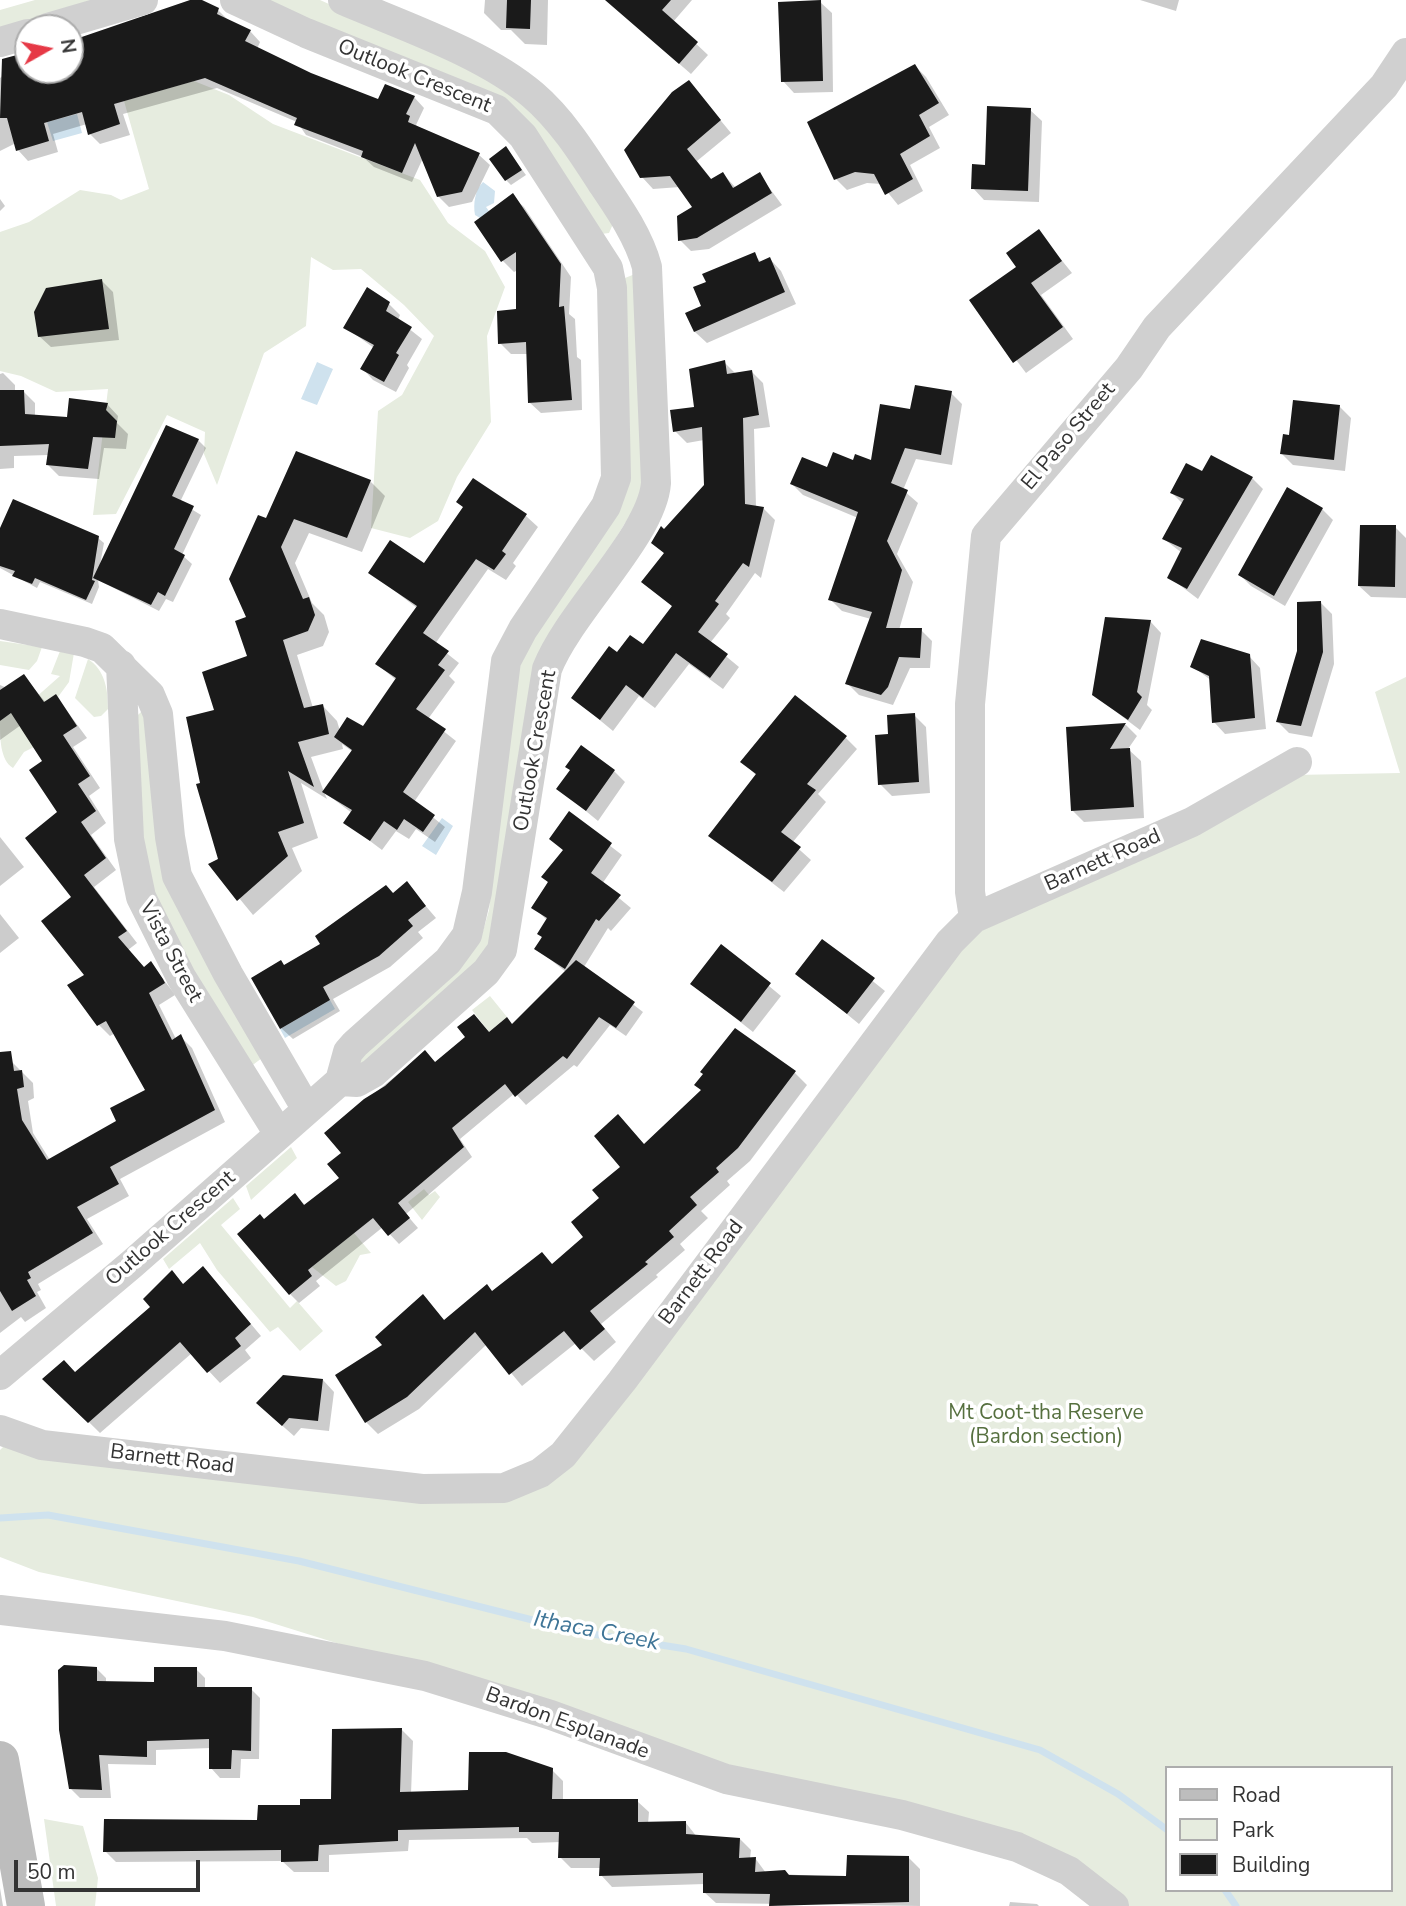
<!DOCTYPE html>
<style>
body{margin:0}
#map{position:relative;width:1406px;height:1906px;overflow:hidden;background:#fff;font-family:"Nunito Sans",sans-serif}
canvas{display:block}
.legend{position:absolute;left:1165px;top:1766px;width:228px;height:126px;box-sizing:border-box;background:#fff;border:2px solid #adadad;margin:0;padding:9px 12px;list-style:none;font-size:21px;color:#333}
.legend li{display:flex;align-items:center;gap:14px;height:35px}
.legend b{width:35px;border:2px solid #adadad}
.north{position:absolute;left:14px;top:14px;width:70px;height:70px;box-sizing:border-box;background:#fff;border:2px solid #adadad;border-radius:50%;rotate:81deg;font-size:19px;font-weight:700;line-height:28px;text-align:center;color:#333}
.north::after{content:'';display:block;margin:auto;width:24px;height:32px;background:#e63946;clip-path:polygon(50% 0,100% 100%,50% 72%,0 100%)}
.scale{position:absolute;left:14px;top:1860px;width:186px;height:32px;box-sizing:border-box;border:4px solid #333;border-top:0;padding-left:9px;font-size:21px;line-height:24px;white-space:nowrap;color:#333;-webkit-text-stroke:5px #fff;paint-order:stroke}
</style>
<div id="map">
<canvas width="1406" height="1906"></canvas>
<ul class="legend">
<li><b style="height:9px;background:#bdbdbd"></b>Road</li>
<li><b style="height:19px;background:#e6ecdf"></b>Park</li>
<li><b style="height:19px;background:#1a1a1a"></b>Building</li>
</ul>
<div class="north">N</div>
<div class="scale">50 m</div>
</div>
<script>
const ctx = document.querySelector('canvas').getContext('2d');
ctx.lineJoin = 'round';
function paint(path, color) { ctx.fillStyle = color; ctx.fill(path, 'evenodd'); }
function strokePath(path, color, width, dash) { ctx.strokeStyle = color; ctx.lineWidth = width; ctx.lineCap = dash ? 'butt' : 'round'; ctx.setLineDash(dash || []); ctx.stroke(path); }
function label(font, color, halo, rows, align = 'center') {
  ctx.font = font + ' "Nunito Sans",sans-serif'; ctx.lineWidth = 7; ctx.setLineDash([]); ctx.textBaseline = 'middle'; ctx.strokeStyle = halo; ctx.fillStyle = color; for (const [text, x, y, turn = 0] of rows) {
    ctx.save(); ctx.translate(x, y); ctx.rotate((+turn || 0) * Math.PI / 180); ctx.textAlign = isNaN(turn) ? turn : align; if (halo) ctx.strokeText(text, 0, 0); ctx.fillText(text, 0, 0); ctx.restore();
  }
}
paint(new Path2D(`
 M35,0H105L0,30V10Z
 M256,0H320L451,59L539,111L613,224L609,233L601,234L531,131Z
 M194,81L229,95L273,124L420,180L448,223L485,251L505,287L487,336L491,422L457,477L438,521L410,538L371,528L378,411L402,395L434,336L404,305L361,269L333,270L311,257L306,326L264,353L217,485L204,454L205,432L167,415L116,514L93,515L108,389L56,392L21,376L0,371V232L29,222L80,190L111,195L121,200L149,189L124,101Z
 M635,274L645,491L575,604L494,948L366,1069L352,1065L481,938L489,910L515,664L613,514L625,278Z
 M0,641L42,647L37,661L29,670L0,665Z
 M60,651L74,653L69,682L58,697L56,694L16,720L34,747L24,752L13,768C0,760 0,738 0,721L14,711L17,714L60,676L51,674Z
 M88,659C105,670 108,689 108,709L101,716L94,717L75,698Z
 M1406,677V1906H1122L1075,1866L813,1792L253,1617L39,1572L0,1557V1450L3,1447L0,1446L526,1486L973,930L1294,775L1400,773L1375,692ZM1166,1768H1390V1890H1166Z
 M145,708L161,831L262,1058L250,1067L170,937L142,866L137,716Z
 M490,996L507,1017L489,1032L472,1010Z
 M291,1147L297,1158L251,1200L246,1186Z
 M424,1189L429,1195L435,1191L440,1197L422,1220L408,1202Z
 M233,1198L240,1209L221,1225L290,1308L297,1301L323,1331L300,1351L278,1327L270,1332L217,1270L200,1243L169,1269L163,1259Z
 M354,1233L371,1253L360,1255L346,1281L336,1286L312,1267Z
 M44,1819L83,1826L98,1878L95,1906H56Z`), '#e6ecdf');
paint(new Path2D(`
 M77,114L82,133L53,141L47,122Z
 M483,182L495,191L494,203L486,207L489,211L480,218L475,215C473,204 475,190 483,182Z
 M317,362L333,369L317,405L301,399Z
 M442,818L453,826L436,855L422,846Z
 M330,1000L335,1009L285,1038L280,1029Z`), '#cfe2ee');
paint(new Path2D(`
 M485,0H548L547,45L525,44L511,30H501L484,13Z
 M626,0H692L673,22L708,55L691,74L629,20Z
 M1140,0H1179L1176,11Z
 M820,2L832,13L833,92L794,93L783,81Z
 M218,10L228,20L250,31L260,42L257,49L311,74L379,102L414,97L424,108L416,125L420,129L479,155L490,165L472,202L449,207L438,196L423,158L412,182L374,167L363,157L306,135L297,122L217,88L123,114L130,135L100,144L90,134L87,124L53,134L58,152L28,161L18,150L16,143L0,151V78L28,54V70H70V43Z
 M915,66L926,77L949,115L929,127L940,148L910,165L923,191L898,205L881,184L867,183L847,190L836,179Z
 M689,82L731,133L697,161L712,180L723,174L736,188L759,174L782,205L709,249L691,251L680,240L694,207L680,187L653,189L642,177Z
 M1030,110L1042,121L1039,202L984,200L973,188Z
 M506,148L526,175L511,185L506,180Z
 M512,196L524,207L571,277L569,314L575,319L577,357L581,360L582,410L541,413L529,402L528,354H511L500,343L517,311L518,270L514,272L503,261L477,223Z
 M0,199L5,206L0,211Z
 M1039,232L1072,273L1041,295L1073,339L1026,373L971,300L1018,267Z
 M755,256L762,263L770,259L781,271L796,304L707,343L695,332L688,314L704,307Z
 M102,281L113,292L119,340L51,347L39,336Z
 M389,304L400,315L398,320L422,339L407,365L409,368L396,392L373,380L362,368L374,348L345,327Z
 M724,362L736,374L751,371L763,383L770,427L754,429L756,507L763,508L775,520L761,578L755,573L726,614L730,618L710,643L739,667L723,689L689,664L655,708L639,696L613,731L573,698L618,655L644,647L673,607L656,593L665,554L653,542L705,486L704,440L687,443L675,431L696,408Z
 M3,373L15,385V392H24L35,403V417L69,419L107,404L118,416L117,423L128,434L126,449L104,448L99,479L59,476L48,465L49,455L14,456V468L0,469V374Z
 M951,393L962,404L952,465L916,459L903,490L918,503L897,554L913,582L899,630H921L932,641L930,668H910L893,705L859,695L847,683L871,619L842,611L830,599L858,518L803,495L792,484L854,462L872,463L912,411Z
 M1339,406L1351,418L1345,471L1293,465L1282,454L1291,437Z
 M198,440L206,448L180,502L201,515L182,555L192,564L173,602L166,599L159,611L98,580L99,587L92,604L40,582L37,588L0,568V532L98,538L104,543L100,565Z
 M1203,473L1252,478L1263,489L1198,599L1169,577L1182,553L1164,539L1183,504L1172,493Z
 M370,481L385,496L362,552L309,533L295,563L312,603L324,615L329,632L323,646L297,655L313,708L322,705L337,721L340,731L363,729L396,680L377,664L417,608L370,572L424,566L465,508L474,481L526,516L538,527L513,563L516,566L506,580L488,569L435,644L459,663L449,676L455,682L428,719L456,741L414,802L445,827L435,842L416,829L409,839L396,831L382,850L346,823L352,813L324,792L327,799L301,783L318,838L292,848L302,871L253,915L211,864L220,860L202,784L216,711L249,657V618L267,520ZM342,744L353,752L324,792L311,757L343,749Z
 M1322,509L1333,520L1285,606L1251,586L1240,575Z
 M1395,527L1406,538V598L1371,597L1359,586Z
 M1320,602L1332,614L1334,664L1312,737L1289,733L1278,722Z
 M1150,621L1161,633L1147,705L1152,710L1140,730L1094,695Z
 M1249,656L1260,668L1266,729L1225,734L1214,722L1212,681L1192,666Z
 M24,676L46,703L56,696L87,738L73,747L100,788L89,796L106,823L91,835L116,870L94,887L137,943L128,950L145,969L151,964L174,993L175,995L159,1005L176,1039L181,1037L192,1048L225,1122L120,1179L129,1196L87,1219L103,1244L38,1284L41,1290L37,1292L46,1308L25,1322L21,1317L0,1333V1063L12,1062L33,1083L34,1098L28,1101L33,1133L50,1160L119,1122L147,1090L115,1033L110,1036L99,1025L86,976L59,812L45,761L21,725L0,740V685L7,688Z
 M914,715L926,727L930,793L892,796L880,784L890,735Z
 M1126,725L1137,736L1128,749L1141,761L1144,818L1084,822L1073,811L1068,729Z
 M845,737L857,749L818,794L826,802L792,843L811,860L784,892L710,835L757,776L743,762Z
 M614,771L625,782L598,821L559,789Z
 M569,814L622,855L602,884L631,908L611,931L608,928L584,967L643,1012L626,1036L610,1025L577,1067L574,1065L526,1105L515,1093L460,1139L472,1157L406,1214L418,1228L399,1244L383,1227L316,1281L320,1286L299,1303L290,1294L264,1221L295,1195L306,1206L342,1178L343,1153L326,1133L425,1052L436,1063L468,1037L474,1016L490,1033L513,1025L566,972L537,949L548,921L534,908L564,851L551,839Z
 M0,837L24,867L0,886Z
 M407,884L436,918L418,932L423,938L390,967L333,999L340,1011L293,1039L281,1028L322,945Z
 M0,914L19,938L0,953Z
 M823,941L885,991L859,1024L798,974Z
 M722,947L781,996L753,1032L692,984Z
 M735,1031L795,1073L807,1085L750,1161L727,1181L730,1185L701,1211L708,1218L680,1244L685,1250L656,1275L658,1277L601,1324L616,1342L594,1361L576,1343L522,1386L487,1344L419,1409L378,1434L366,1422L385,1345L423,1297L445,1321L493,1293L553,1265L586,1237L601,1198L645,1145L703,1091Z
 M214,1280L261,1336L245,1350L251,1358L220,1383L192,1353L100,1433L45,1379L75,1374L152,1307L184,1285Z
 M323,1380L334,1392L329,1431L301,1428L294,1436L269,1414Z
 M96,1668L106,1678V1683H156L196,1669L205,1678V1689H251L260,1698L259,1759H241L240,1778H220L211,1768V1748L156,1750V1765L108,1764L111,1798H80L70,1788Z
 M402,1730L413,1741L411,1794L470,1792L552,1770L563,1781V1801H637L649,1812L648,1824L686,1823L697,1837L740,1839L751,1850L750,1859L755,1858L766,1873L848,1878L909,1858L920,1869V1906L716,1903L704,1892L705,1884L612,1887L601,1875L602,1868H571L560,1857L561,1842L532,1843L527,1838L409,1840L408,1851L329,1855V1872H294L282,1861L116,1862L105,1851L259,1821L301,1807L332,1801Z
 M0,1888L3,1906H0Z
 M1010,1902L1037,1904L1039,1906H1009Z`), '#0003');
strokePath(new Path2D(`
 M0,1518L48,1515L299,1561L580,1632L686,1649L1040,1750L1118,1794L1166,1829
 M1225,1890L1236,1906`), '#cfe2ee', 7);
paint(new Path2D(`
 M190,0H202L219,8L217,14L251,30L245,41L311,73L378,99L385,84L415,96L406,114L410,116L408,122L480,153L462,192L437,197L415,143L402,173L361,157L363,151L294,125L297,118L205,78L114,104L120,124L88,135L82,112L44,123L49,141L16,151L7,118H0L2,59L28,52V70H70V41Z
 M507,0H531L530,29L506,28Z
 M605,0H671L662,10L698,42L679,64Z
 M821,0L823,81L781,82L778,2Z
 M915,64L939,103L919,115L930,136L900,154L913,179L885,195L874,174L855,172L834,180L807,122Z
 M689,80L721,120L687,149L711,179L723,172L733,188L760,172L772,193L697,238L678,241L677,216L692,207L670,176L640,178L624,150L672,92Z
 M987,106L1031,108L1028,191L971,189L972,164L985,165Z
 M506,146L522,170L505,181L489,159Z
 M513,193L561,264L559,307L564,306L572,400L528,403L526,342L498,344L497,311L516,309V252L501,262L474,222Z
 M1039,229L1062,261L1031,283L1063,327L1013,363L969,300L1016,267L1006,253Z
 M755,252L759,262L770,257L785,292L694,332L685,313L701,306L693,287L706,282L702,274Z
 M102,279L109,329L38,337L34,312L46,288Z
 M367,287L390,302L386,311L412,327L396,353L399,355L384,382L360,369L374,345L343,328Z
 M725,360L727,374L752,370L759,415L743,418L745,504L764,507L749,567L743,563L715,601L719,604L698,632L728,654L710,678L676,653L643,698L626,685L600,720L571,698L609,646L617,652L630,635L643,644L672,606L641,582L664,553L651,543L661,526L664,529L704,485L702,427L673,432L670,410L694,407L689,369Z
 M915,385L952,391L941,455L905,448L891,483L908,490L887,541L902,570L886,628H922L920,658L899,657L888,687L881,695L845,684L872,612L828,600L858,512L790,484L802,457L827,467L833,452L853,460L855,454L871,460L880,404L910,409Z
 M0,390H24L25,414L67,417L69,398L108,403L106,410L117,421L115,438L93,437L88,469L46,465L49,444L0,446Z
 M1293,400L1340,405L1334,460L1280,454L1283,434L1289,435Z
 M166,425L199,439L172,496L194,506L174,549L185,555L165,596L158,592L151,605L93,578Z
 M296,451L371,480L347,538L294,519L281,547L303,599L309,597L315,615L308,631L283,640L304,708L323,704L329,734L298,742L314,787L288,771L304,823L278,832L288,856L237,901L208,864L218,859L196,784L200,783L186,717L214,710L202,672L247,656L235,621L246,617L229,579L258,515L266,518Z
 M1211,455L1253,477L1187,589L1167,578L1182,548L1162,539L1184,499L1170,493L1186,463L1202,471Z
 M473,478L527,514L502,551L506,554L494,570L476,559L423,633L449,651L438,665L445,670L416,709L446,729L403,792L435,815L423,832L404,819L397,830L384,821L370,841L343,823L352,810L322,792L352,750L334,737L347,717L363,726L396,678L375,664L417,606L368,573L390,540L424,563L463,507L456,502Z
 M1287,487L1323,508L1274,596L1238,575Z
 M13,499L99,536L92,580L95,581L86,600L35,578L32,584L12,576L15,571L0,566V528Z
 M1360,525H1396L1395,587L1358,586Z
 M1321,601L1323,652L1301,726L1276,722L1297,651V602Z
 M1105,617L1151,620L1137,692L1142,697L1128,720L1092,695Z
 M1201,639L1250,654L1255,718L1212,723L1209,676L1190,667Z
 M24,674L44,702L56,694L77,726L63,735L90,776L78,784L96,811L81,822L106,858L84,875L127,931L118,937L144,967L151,961L163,979L165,983L149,993L172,1040L181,1034L215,1110L110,1167L119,1184L77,1207L93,1233L28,1272L31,1278L27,1280L36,1296L12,1311L0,1291V1052L11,1051L14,1071L22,1070L24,1087L17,1089L22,1120L47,1160L116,1121L110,1108L145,1090L106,1021L97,1026L67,985L84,975L41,921L71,897L25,838L57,812L29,770L42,761L11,713L0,721V690Z
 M795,695L847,736L807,784L816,790L781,832L801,847L772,882L708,836L756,774L740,762Z
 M915,713L919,782L878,785L875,735L888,734L887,715Z
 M1126,723L1110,749L1130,748L1134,807L1071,811L1066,727Z
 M581,745L615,770L586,811L556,789L570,770L565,767Z
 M569,811L612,843L591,873L621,895L599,921L596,919L565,969L534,949L542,937L537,934L547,918L531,908L548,882L541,877L563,850L549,839Z
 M407,881L426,906L408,920L413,926L379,956L323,987L330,1000L280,1029L251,978L281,960L284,965L320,944L315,936L386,885L393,893Z
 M822,939L875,978L847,1014L795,974Z
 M721,944L771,983L741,1022L690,984Z
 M576,960L635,1002L616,1028L599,1017L567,1059L563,1056L515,1097L505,1084L452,1128L464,1147L398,1203L410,1218L388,1236L373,1218L308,1270L312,1276L289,1295L237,1234L260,1214L264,1219L295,1193L304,1205L339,1178L327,1164L341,1153L324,1133L364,1099L385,1086L425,1050L435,1062L465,1037L457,1027L474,1014L489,1032L507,1017L512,1024Z
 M735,1028L796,1071L738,1148L716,1168L719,1172L690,1197L697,1205L669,1231L674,1237L645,1262L648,1264L590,1311L605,1329L580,1350L564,1331L509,1375L475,1332L407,1397L365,1423L335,1375L382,1345L375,1337L423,1294L444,1320L487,1284L492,1291L542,1252L552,1264L583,1237L571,1222L599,1198L592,1190L620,1167L594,1136L618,1114L644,1144L701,1090L694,1085L703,1074L700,1072Z
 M203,1266L251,1324L235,1338L241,1346L207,1373L180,1342L88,1423L42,1379L64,1360L75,1372L150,1307L143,1299L172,1270L183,1284Z
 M283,1375L323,1379L318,1421L289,1418L282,1426L256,1403Z
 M64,1665L97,1667V1681L154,1682V1667H197V1687H252L251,1751L232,1750L231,1769H209V1739L147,1741V1757L99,1755L102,1790L69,1789L59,1730L58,1670Z
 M402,1728L400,1792L468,1790L469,1752H506L553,1768L552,1799H638V1822L686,1821V1834L740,1838L739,1858L756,1857L755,1872L785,1870L789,1875L846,1876L847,1855L909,1856V1902L769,1906L770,1894L703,1893V1873L599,1876L600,1858H558L559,1832H519V1827L398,1830V1841L319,1845L318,1861L281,1862V1850L103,1852L104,1819L257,1820L258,1805H300V1799H331L332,1729Z`), '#1a1a1a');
strokePath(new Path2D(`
 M48,28L143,0
 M0,42L28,34
 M0,624L85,642L102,648L150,695L158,714L170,837L177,876L228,974L306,1108
 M121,665L129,839L141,897L181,977L279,1134
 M974,918L970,892V704L986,536L1129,368L1157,327L1384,86L1406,53
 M340,1081L357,1082L373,1073L486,972L502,950L547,669C569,612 652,536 656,483L647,267C639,237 619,208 602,183C582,152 561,119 533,95C484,53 403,26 343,0
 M0,1375L132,1264L340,1081L348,1052L355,1044L448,961L467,935L477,892L506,661L523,629L606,506L616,478L612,288L608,268L523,136L497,110L306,33L235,0
 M0,1430L42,1445L422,1489L504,1488L540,1473L563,1455L622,1381L950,942L974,918L1192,822L1297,762
 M0,1610L225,1636L425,1676L551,1715L726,1779L902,1815L1017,1847L1069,1871L1114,1906`), '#d0d0d0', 30);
strokePath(new Path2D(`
 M0,1760L26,1906`), '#bdbdbd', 38);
label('21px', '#333', '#fff', [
 ["Outlook Crescent",414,77,22],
 ["El Paso Street",1069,437,-50],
 ["Outlook Crescent",536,751,-80],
 ["Barnett Road",1103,861,-24],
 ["Vista Street",170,952,62],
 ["Outlook Crescent",171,1229,-41],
 ["Barnett Road",702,1273,-53],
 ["Barnett Road",172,1460,7],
 ["Bardon Esplanade",567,1724,20]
]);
label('21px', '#56703f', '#fff', [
 ["Mt Coot-tha Reserve",1046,1414],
 ["(Bardon section)",1046,1438]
]);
label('italic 23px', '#3f7597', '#fff', [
 ["Ithaca Creek",596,1632,11]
]);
</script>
